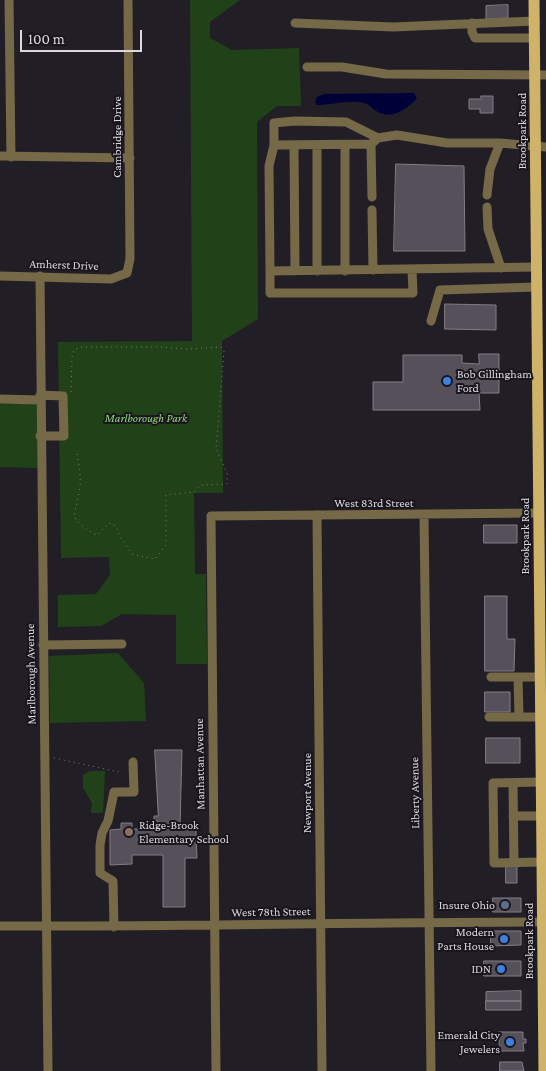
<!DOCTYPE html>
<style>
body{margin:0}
#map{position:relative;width:546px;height:1071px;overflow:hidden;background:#221e26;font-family:"Crimson Pro",serif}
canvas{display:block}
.scale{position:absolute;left:20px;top:30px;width:122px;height:22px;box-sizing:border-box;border:2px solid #dbd8de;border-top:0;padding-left:6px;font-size:15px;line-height:18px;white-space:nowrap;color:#dbd8de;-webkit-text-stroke:4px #19151c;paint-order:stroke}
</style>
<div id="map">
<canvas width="546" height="1071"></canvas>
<div class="scale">100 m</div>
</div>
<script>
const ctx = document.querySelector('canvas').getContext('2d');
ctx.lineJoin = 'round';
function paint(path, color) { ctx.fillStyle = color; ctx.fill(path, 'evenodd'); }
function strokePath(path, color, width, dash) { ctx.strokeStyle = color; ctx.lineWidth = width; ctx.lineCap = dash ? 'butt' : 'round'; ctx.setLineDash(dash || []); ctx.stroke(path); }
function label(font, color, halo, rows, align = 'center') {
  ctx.font = font + ' "Crimson Pro",serif'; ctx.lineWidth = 4; ctx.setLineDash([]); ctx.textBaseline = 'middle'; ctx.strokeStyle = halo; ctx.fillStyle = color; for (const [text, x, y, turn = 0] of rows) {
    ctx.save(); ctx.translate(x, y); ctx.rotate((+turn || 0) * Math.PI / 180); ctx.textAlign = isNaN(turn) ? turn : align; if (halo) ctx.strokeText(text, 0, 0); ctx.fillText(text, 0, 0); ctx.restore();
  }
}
paint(new Path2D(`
 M190,0H240L210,22V38L232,50L299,48L301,106H277L257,122L258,319L222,341L223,493H194L195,574H206L207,664H176V615L122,614L101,626L58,627V595L96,594L110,575L109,557L61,558L58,342L192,341Z
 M0,404H37V468L0,467Z
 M118,653L144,683L146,721L50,723L49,656Z
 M90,771H105L103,813H91L92,803L83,788V775Z`), '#214219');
paint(new Path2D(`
 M414,93L417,99C406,108 395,119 380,113C374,111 370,104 364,103C349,99 332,105 317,105L315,102L317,97L324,94Z`), '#000038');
const building = new Path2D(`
 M508,5V18L486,19V6Z
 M481,96H493V113H480V109H469V99H481Z
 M396,164L464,166L465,251H394Z
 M445,304L496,305V330L445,329Z
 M479,354H499V393H479L480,410H373V382H403V355H462V363L479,364Z
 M484,525H517V543H484Z
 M485,596H507V639H515L514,671H485Z
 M485,692H510V712H485Z
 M486,738H520V763H486Z
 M155,750H182L180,826L196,825V833L197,858H185V907H163V855H132V864L110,865V830L121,829V823H132V829H158V821H154V816H158Z
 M506,866H517V883H506Z
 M493,898H521V912H493Z
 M491,931H521V945L491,946Z
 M484,961H521V976H484Z
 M521,991V1001H486V992Z
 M486,1001H521V1010H486Z
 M499,1032H523V1039H526V1043H523L524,1051H500Z
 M500,1062H522L524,1071H500Z`);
paint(building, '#55505a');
strokePath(building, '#817c86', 1);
strokePath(new Path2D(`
 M71,392L72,357L74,350L81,347H161L188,349L221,347L224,351L216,448L227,473V484L201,485L194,492L166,495V545L155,559L132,554L120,537L116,526L109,523L97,535L94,534C68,517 74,519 79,493C82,481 79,463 76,450
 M54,758L119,772`), '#7b777f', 1, [1, 4]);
strokePath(new Path2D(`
 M9,0L11,157
 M295,23L393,27L535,21
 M472,23V32L475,38H535
 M307,67H342L386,74L546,75
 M378,138L371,144L274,145V123L294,121L346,122L378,138L397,135L447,143H500
 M371,144L372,197
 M294,145L295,271
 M317,145V271
 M345,145V271
 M0,156L130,158
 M487,195L490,169L500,143L546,147
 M487,207L488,229L501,268
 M372,210L373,270
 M412,270L413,293H270V271L536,267
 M270,271L269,166L274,145
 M0,276L111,279L127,273L130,259L128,0
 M40,276L48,1071
 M431,321L440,290L536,287
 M40,395L63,396L64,436H40
 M0,399L40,400
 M317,515L322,1071
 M424,515L431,1071
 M43,645L122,644
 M491,677H539
 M518,677L519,717H540
 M489,717H519
 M541,782L493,783L494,863L542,862
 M513,783L514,862
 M513,816H541
 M0,926C181,927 361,922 542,922
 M114,927L113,881L100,873V845L102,833L108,821L114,792H134L133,762
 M216,1071L211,516L538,513`), '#766947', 9);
strokePath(new Path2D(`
 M534,0L544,1071`), '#ceb369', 11);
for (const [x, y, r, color] of [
 [447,381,5,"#3f7fe0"],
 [129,832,5,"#8d6e63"],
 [505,905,5,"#5c6f8a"],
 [504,939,5,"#3f7fe0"],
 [501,969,5,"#3f7fe0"],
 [510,1042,5,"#3f7fe0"]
]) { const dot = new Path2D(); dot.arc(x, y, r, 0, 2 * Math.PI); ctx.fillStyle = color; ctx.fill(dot); strokePath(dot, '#19151c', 2); }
label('12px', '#dbd8de', '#19151c', [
 ["Brookpark Road",522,131,-90],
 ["Cambridge Drive",117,137,-90],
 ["Amherst Drive",64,265,2],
 ["West 83rd Street",374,503],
 ["Brookpark Road",525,536,-90],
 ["Marlborough Avenue",31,674,-91],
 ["Manhattan Avenue",200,764,-91],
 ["Newport Avenue",307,793,-90],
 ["Liberty Avenue",415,793,-91],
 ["West 78th Street",271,912,-1],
 ["Brookpark Road",529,941,-90]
]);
label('12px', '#dbd8de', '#19151c', [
 ["Bob Gillingham",457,374,"left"],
 ["Ford",457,388,"left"],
 ["Ridge-Brook",139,825,"left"],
 ["Elementary School",139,839,"left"],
 ["Insure Ohio",495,905],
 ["Modern",494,932],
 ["Parts House",494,946],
 ["IDN",491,969],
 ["Emerald City",500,1035],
 ["Jewelers",500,1049]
], 'right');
label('italic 12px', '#8fda7d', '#19151c', [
 ["Marlborough Park",146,418]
]);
</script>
